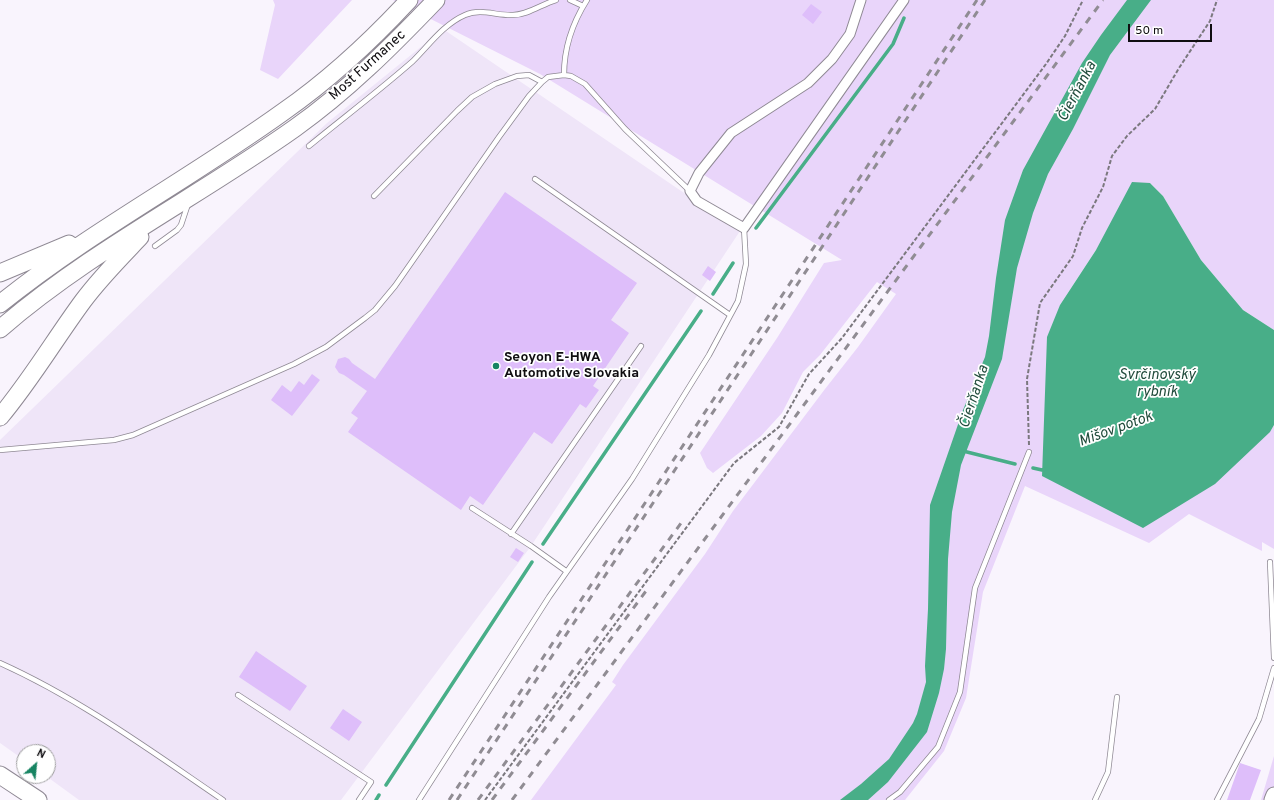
<!DOCTYPE html>
<meta charset="utf-8">
<style>
body{margin:0}
#map{position:relative;width:1274px;height:800px;overflow:hidden;background:#f9f4fd;font-family:Overpass,sans-serif}
canvas{display:block}
.north{position:absolute;left:16px;top:744px;width:40px;height:40px;box-sizing:border-box;background:#fff;border:1px solid #9f9fa0;border-radius:50%;rotate:27deg;font-size:11px;font-weight:700;line-height:16px;text-align:center;color:#100e11}
.north::after{content:'';display:block;margin:auto;width:14px;height:18px;background:#178462;clip-path:polygon(50% 0,100% 100%,50% 72%,0 100%)}
.scale{position:absolute;left:1128px;top:24px;width:84px;height:18px;box-sizing:border-box;border:2px solid #100e11;border-top:0;padding-left:5px;font-size:12px;line-height:14px;white-space:nowrap;color:#100e11;-webkit-text-stroke:3px #fff;paint-order:stroke}
</style>
<div id="map">
<canvas width="1274" height="800"></canvas>
<div class="north">N</div>
<div class="scale">50 m</div>
</div>
<script>
const ctx = document.querySelector('canvas').getContext('2d');
ctx.lineJoin = 'round';
function paint(path, color) { ctx.fillStyle = color; ctx.fill(path, 'evenodd'); }
function strokePath(path, color, width, dash) { ctx.strokeStyle = color; ctx.lineWidth = width; ctx.lineCap = dash ? 'butt' : 'round'; ctx.setLineDash(dash || []); ctx.stroke(path); }
function label(font, color, halo, rows, align = 'center') {
  ctx.font = font + ' Overpass,sans-serif'; ctx.lineWidth = 3.5; ctx.setLineDash([]); ctx.textBaseline = 'middle'; ctx.strokeStyle = halo; ctx.fillStyle = color; for (const [text, x, y, turn = 0] of rows) {
    ctx.save(); ctx.translate(x, y); ctx.rotate((+turn || 0) * Math.PI / 180); ctx.textAlign = isNaN(turn) ? turn : align; if (halo) ctx.strokeText(text, 0, 0); ctx.fillText(text, 0, 0); ctx.restore();
  }
}
paint(new Path2D(`
 M443,29L740,231L531,546L341,800H79L46,776H48V752H24V760L0,743V440L327,123Z`), '#efe5f8');
paint(new Path2D(`
 M273,0H352L278,79L260,70L275,5Z
 M393,0H1274V330L1243,310L1201,260L1163,196L1150,183L1096,250L1060,305L1270,432L1274,425V549L1262,542V551L1189,514L1149,543L1025,486L983,592L966,698L944,751L905,800H531L616,685L612,682L623,665L705,554L733,511L825,389L858,347L896,294L877,282L820,355L803,372L782,413L761,436L713,473L707,468L700,453L777,338L824,263L842,260L540,74Z
 M1274,756V800H1261Z`), '#e9d5fa');
paint(new Path2D(`
 M1127,0H1151L1110,55L1073,129L1048,174L1033,213L1017,268L1002,359L961,465L952,512L948,559L946,649L944,669L939,693L927,732L888,782L868,800H840L861,784L889,759L913,723L917,714L926,682L925,666L928,609L930,505L963,410L985,357L989,336L996,278L1005,220L1023,170L1082,63L1101,35Z
 M1132,182L1150,183L1163,196L1201,260L1243,310L1274,330V425L1270,432L1215,484L1143,528L1042,476L1047,337L1060,305L1096,250Z`), '#48ae88');
strokePath(new Path2D(`
 M756,228L893,44L904,18
 M713,294L733,263
 M963,451L1015,464
 M1033,468L1042,470L1046,469
 M543,544L701,311
 M386,785L532,562
 M376,800L379,795`), '#48ae88', 3.5);
paint(new Path2D(`
 M811,4L822,12L813,24L802,15Z
 M505,192L637,283L611,320L629,333L593,386L599,390L586,408L580,404L552,444L534,432L483,505L470,496L461,510L348,432L358,418L351,413L367,391L344,375L339,373L335,367L338,359L345,357L349,359L352,363L375,379Z
 M708,266L716,272L710,281L702,275Z
 M312,374L320,380L292,416L271,400L282,385L291,392L299,381L304,385Z
 M516,548L524,553L518,562L510,557Z
 M256,651L307,686L290,711L239,677Z
 M343,709L362,722L349,741L330,728Z
 M1240,763L1261,770L1250,800H1227Z`), '#debefa');
const service = new Path2D(`
 M570,0L583,6
 M564,75C564,48 573,22 587,0
 M309,146C343,118 379,91 413,61C429,45 444,24 465,15C481,8 497,16 513,15C528,15 542,4 556,0
 M535,179L730,315
 M374,196L457,111L472,97L495,84L517,76L529,75L542,82
 M155,246L177,230L181,225L188,204
 M0,450L114,440L133,435L294,364L326,347L365,318L375,310L395,286L499,137L529,96L542,82L548,77L564,75L571,76L585,84L625,129L690,191
 M472,508L531,546L566,571
 M511,534L641,346
 M1270,562L1274,658
 M0,663C80,699 151,751 223,800
 M238,695L371,782L359,800
 M419,800L549,597L632,479L709,355L738,301L746,264L744,228
 M889,800L900,792L938,747L960,692L975,588L1029,452
 M1095,800L1108,772L1117,697
 M1217,800L1259,719L1274,668`);
const minor = new Path2D(`
 M861,0L850,34L832,59L808,83L731,133L699,173L690,191L697,201L744,228L904,0`);
const primary = new Path2D(`
 M1272,800L1274,795`);
const motorway = new Path2D(`
 M0,273L69,244
 M0,304C89,232 190,179 283,112C329,80 371,41 409,0
 M0,329C90,251 198,197 295,128C347,91 392,46 436,0
 M0,417C31,380 55,339 83,301C100,278 121,257 140,237
 M0,775L38,800`);
strokePath(service, '#8f8994', 6);
strokePath(minor, '#8f8994', 11);
strokePath(primary, '#8f8994', 17);
strokePath(motorway, '#8f8994', 19);
strokePath(new Path2D(`
 M1029,445L1027,379L1040,303L1073,256L1082,228L1103,187L1112,156L1127,136L1155,109L1179,68L1210,21L1217,0
 M485,800L734,463L779,427L809,374L842,338L1046,64L1065,36L1083,0`), '#7b787e', 2, [4, 2]);
strokePath(service, '#fff', 4.5);
strokePath(minor, '#fff', 9);
strokePath(primary, '#fff', 15);
strokePath(motorway, '#fff', 17);
strokePath(new Path2D(`
 M449,800L977,0
 M457,800L985,0
 M478,800L684,519
 M492,800L646,591
 M512,800L1103,0`), '#908c93', 3, [7, 7]);
for (const [x, y, r, color] of [
 [496,366,4,"#178462"]
]) { const dot = new Path2D(); dot.arc(x, y, r, 0, 2 * Math.PI); ctx.fillStyle = color; ctx.fill(dot); strokePath(dot, '#fff', 1.5); }
label('14px', '#100e11', '#fff', [
 ["Most Furmanec",368,66,-42]
]);
label('bold 14px', '#100e11', '#fff', [
 ["Seoyon E-HWA",504,358],
 ["Automotive Slovakia",504,374]
], 'left');
label('italic 15px', '#214c3c', '#fff', [
 ["Čierňanka",1078,92,-62],
 ["Svrčinovský",1157,376],
 ["rybník",1157,393],
 ["Čierňanka",975,397,-72],
 ["Mišov potok",1116,430,-20]
]);
</script>
